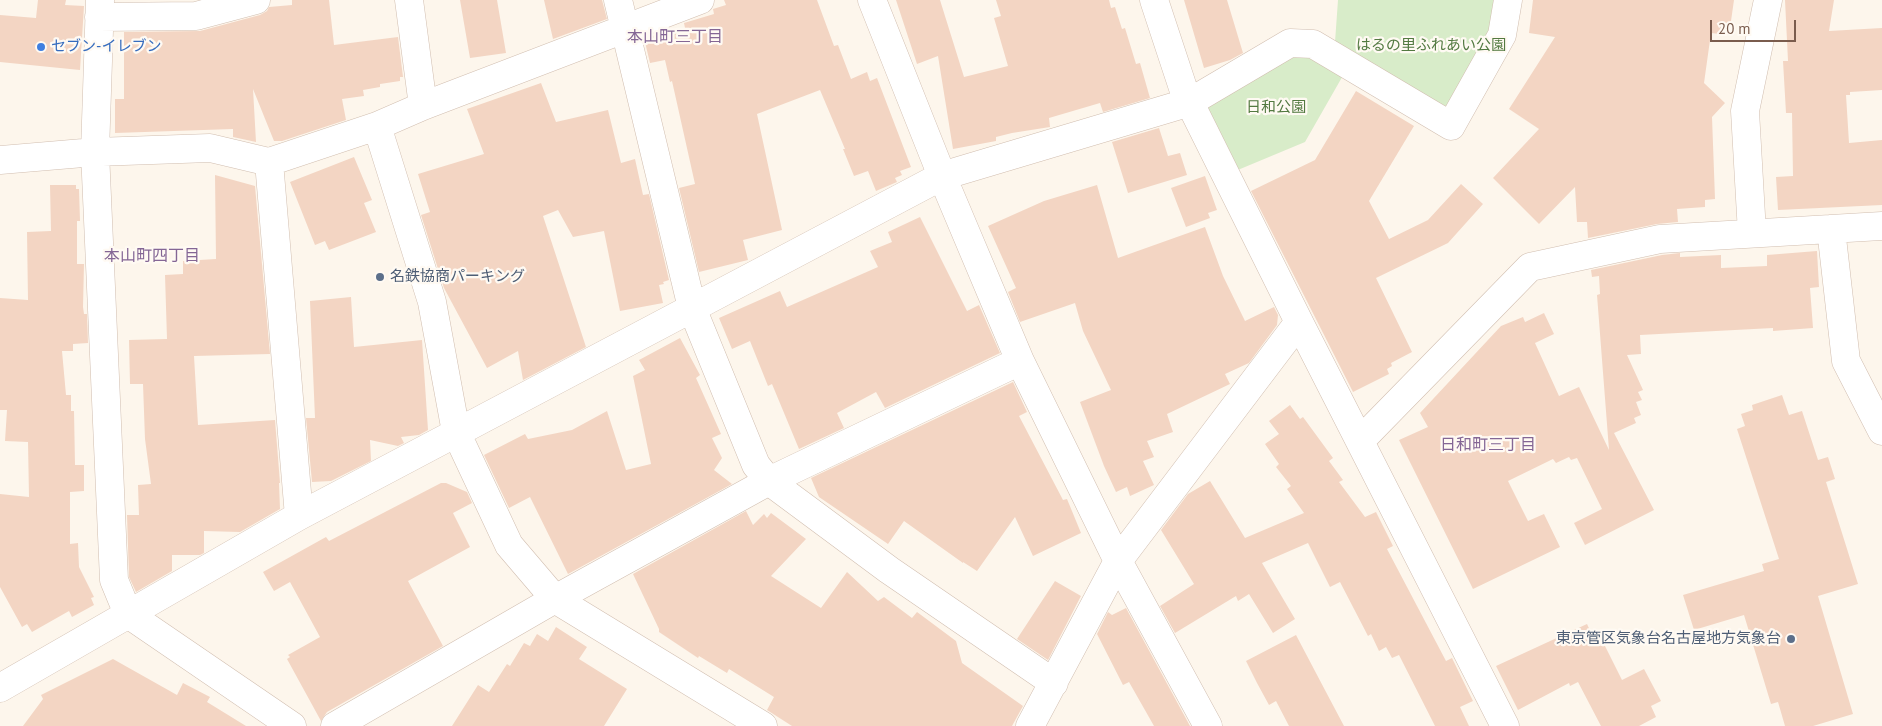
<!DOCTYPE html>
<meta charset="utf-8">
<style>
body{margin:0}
#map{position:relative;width:1882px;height:726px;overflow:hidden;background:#fdf6ec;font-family:"PT Sans",sans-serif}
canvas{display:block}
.scale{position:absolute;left:1710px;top:20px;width:86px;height:22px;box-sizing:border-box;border:2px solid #7a5c4d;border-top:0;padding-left:6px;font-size:15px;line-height:18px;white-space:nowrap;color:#7a5c4d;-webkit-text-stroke:4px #fffaf3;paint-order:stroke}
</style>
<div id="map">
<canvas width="1882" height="726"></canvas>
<div class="scale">20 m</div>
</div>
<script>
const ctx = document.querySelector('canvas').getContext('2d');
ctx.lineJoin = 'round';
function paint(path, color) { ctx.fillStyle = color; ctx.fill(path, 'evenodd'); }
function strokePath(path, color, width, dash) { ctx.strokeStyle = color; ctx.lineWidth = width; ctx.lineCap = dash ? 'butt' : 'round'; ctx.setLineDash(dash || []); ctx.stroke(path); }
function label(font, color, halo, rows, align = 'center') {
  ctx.font = font + ' "PT Sans","Noto Sans JP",sans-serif'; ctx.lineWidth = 4.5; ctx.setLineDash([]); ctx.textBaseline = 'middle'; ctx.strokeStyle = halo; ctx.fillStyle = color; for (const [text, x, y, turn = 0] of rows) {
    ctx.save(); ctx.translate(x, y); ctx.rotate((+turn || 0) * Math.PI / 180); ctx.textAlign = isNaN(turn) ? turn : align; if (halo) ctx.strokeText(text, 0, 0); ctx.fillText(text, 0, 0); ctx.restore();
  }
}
paint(new Path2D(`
 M1338,0H1499L1492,38L1448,112L1335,42Z
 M1291,49L1345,72L1305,142L1233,172L1205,116L1208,100Z`), '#d8ecc9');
paint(new Path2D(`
 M38,0H66L65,5L84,6L80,70L0,62V15L36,18Z
 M292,0H329L334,45L398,37L403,77H400V81L380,84V87L363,90L364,96L342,99L346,120L282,141H274L253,89L256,142L233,137V129L115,133V99H124V32L200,31L260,15L267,11L269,7L292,5Z
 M460,0H497L506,53L470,58Z
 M544,0H602L607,19L553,39Z
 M724,0H817L834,46L838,45L851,79L867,72L870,81L877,78L911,167L900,171L902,175L895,178L897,182L876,191L868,171L854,176L843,149H845L820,90L757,114L782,230L743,240L748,260L699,272L679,188L695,184L672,81L670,82L665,60L650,63L644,38L685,28L684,23L714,14L713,9L726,5Z
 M896,0H940L964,77L1008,66L994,18L1001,16L996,0H1109L1111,8L1115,7L1122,29L1125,28L1136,64L1140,63L1150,98L1103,112L1100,103L1049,118L1050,127L1012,133L996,137V141L953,149L938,56L917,64Z
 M1184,0H1227L1243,53L1230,60L1204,68Z
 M1533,0H1734L1729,35L1711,33L1704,83L1725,103L1712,117L1715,199L1705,200V207L1677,209L1678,222L1657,224L1588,238L1587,222H1577L1575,187L1539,224L1493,178L1539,129L1509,109L1555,37L1529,33Z
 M1785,0H1834L1829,31L1882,28V90L1850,92V95H1846L1849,143L1882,140V205L1778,210L1776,177L1793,176L1792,113H1786L1783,61H1788Z
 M541,83L556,122L608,110L621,163L635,159L643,195L649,194L669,280L663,282L664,284L659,285L663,303L620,311L604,231L573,237L558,210L543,216L586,347L523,380L518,351L487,368L444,288L421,215L430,212L418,174L484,154L467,109Z
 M1356,91L1414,126L1369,201L1389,239L1428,220L1461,184L1483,204L1448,243L1376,278L1412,352L1391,363L1392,366L1387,369L1389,374L1353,392L1251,191L1315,160Z
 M1159,128L1168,156L1180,153L1187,175L1128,193L1112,142Z
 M354,157L372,200L364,203L376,232L329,250L325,241L315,245L290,182Z
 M215,175L255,186L270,354L194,356L198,425L275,420L280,483H279L280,509L240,532L204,531V553L200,555H172V571L136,592L129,577L127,515H139L138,485L151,484L145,439L143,384H130L129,340L167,339L165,275L183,274V261L216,259Z
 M1205,176L1217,210L1208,213L1210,218L1186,227L1171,188Z
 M50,185H76V189H79L80,221H77V264H84L83,307L84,314H87L88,343L73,344V351H62L66,395H71V411H74L75,465H84V491L70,492V544L78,543L79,567L94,597L91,598L94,605L72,617L69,611L32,632L27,624L22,627L0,587V494L29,497L28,442L5,441L7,410H0V298L28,300L27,232L51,231Z
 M1097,185L1118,258L1205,227L1223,276L1245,321L1274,307L1278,315L1277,325L1249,363L1225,374L1230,384L1167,414L1173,432L1147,441L1154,457L1143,461L1154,485L1130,496L1127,487L1116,492L1104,466L1080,402L1111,390L1083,331L1075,303L1020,322L1008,292L1016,288L988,226L1044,201Z
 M920,217L967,311L979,305L1000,353L885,408L876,392L837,413L844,428L799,449L772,384L768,386L750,341L732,349L719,318L780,291L787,307L878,267L870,251L892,242L888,232Z
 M1817,251L1819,287L1810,288L1813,328L1773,331V328L1640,335L1641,354L1627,355L1643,390L1638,392L1642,400L1636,402L1641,415L1634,418L1636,423L1614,433L1654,510L1585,545L1574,523L1602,509L1577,458L1571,460L1569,457L1556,463L1553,459L1508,481L1528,521L1544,514L1560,547L1473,589L1399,440L1428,427L1420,413L1501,326L1523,317L1525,322L1544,313L1554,334L1535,343L1559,396L1579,387L1609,450L1597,295L1600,294L1599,276L1592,277L1591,270L1662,255L1680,253V257L1721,255V268L1767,266V255Z
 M351,297L354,347L422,340L428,430L419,435L401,437L404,443L398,446L370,440L371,461L331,481L312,482L306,418H315L310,301Z
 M680,338L700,375L696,378L721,434L712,438L722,458L714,470L732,484L568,574L530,497L509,508L484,455L525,434L528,439L572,430L607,411L626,470L651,464L633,376L645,370L639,360Z
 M1013,382L1027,412L1019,416L1063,500L1067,499L1081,533L1033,556L1015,517L977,571L963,562V563L904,521L888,544L819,497L811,478Z
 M1782,395L1789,415L1802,411L1818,460L1828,457L1835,479L1826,482L1858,584L1818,596L1853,714L1813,726H1785L1778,702L1771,704L1744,615L1694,630L1683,595L1764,571L1762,564L1779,559L1737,429L1745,426L1741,414L1753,410L1752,405Z
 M1290,405L1300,419L1303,417L1333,458L1329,461L1343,480L1339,482L1365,517L1376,512L1393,546L1387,549L1446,661L1452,658L1473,701L1460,707L1469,726H1435L1399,655L1392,658L1386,647L1379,651L1371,634L1368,636L1340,582L1330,587L1308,543L1262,563L1295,619L1273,633L1249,594L1238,601L1236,596L1175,633L1160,606L1194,584L1161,530L1188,494L1210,481L1245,538L1304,513L1287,489L1291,486L1276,467L1279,464L1265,444L1279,434L1269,421Z
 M441,483H446L467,492L472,503L453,513L470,547L408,581L443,646L327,712L321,721L287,659L290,657L288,655L320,637L290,582L274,591L263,572L326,537L329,541Z
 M746,511L753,525L764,514L767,518L771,513L806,539L771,576L821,608L847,572L878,601L884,597L912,618L917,612L956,641L962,663L1023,706L1012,726H792L767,710L774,697L729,669L727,673L699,656L698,658L659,632V629L633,574Z
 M1055,581L1081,596L1048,660L1017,639Z
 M1126,608L1190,726H1154L1129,682L1123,685L1097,634L1108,612L1112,615Z
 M1587,624L1594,639L1600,636L1622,680L1644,669L1661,701L1651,706L1656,717L1639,726H1601L1578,682L1570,686L1569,683L1518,710L1496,666Z
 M556,627L587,647L579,659L627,689L604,726H452L478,685L489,692L507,664L510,666L524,643L530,646L537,634L548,641Z
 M1296,635L1326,692L1344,726H1289L1276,701L1269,705L1257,683L1246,661Z
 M113,659L177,695L183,683L210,697L207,702L246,726H23L43,699L41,695Z`), '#f3d5c3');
const minor = new Path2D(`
 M100,0L95,152L114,580L128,614L292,726
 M409,0L423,106
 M618,0L692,308L756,465L769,481L889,570L1054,683
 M872,0L942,176L1020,361L1118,561L1208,726
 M1154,0L1184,91L1299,322L1505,726
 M99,17L196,16L256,0
 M377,126L432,302L456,432L509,545L555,599L763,726
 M0,160L95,152L210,148L269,162L377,126L423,106L700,0
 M1831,229L1846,361L1882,431
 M1752,233L1745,111L1768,0
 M1360,441L1530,267L1660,239L1882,226
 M299,516L942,176L1190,102L1290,43L1313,44L1451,126L1502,35L1508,0
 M0,688L299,516L269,162
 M335,726L555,599L769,481L1020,361
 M1030,726L1118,561L1299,322`);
strokePath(minor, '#d1beb0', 29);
strokePath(minor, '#fff', 28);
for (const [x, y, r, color] of [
 [41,47,5,"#3f7fe0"],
 [380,277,5,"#5c6f8a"],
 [1791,639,5,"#5c6f8a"]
]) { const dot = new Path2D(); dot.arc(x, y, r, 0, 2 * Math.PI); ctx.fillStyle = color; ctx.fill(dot); strokePath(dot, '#fffaf3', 2); }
label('15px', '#537a41', '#fffaf3', [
 ["はるの里ふれあい公園",1431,46],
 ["日和公園",1276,108]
]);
label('15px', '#366cbe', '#fffaf3', [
 ["セブン-イレブン",51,47]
], 'left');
label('15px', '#4e5e75', '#fffaf3', [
 ["名鉄協商パーキング",390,277],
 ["東京管区気象台名古屋地方気象台",1781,639,"right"]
], 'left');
label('16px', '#846695', '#fffaf3', [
 ["本山町三丁目",675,37],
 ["本山町四丁目",152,256],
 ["日和町三丁目",1488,445]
]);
</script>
